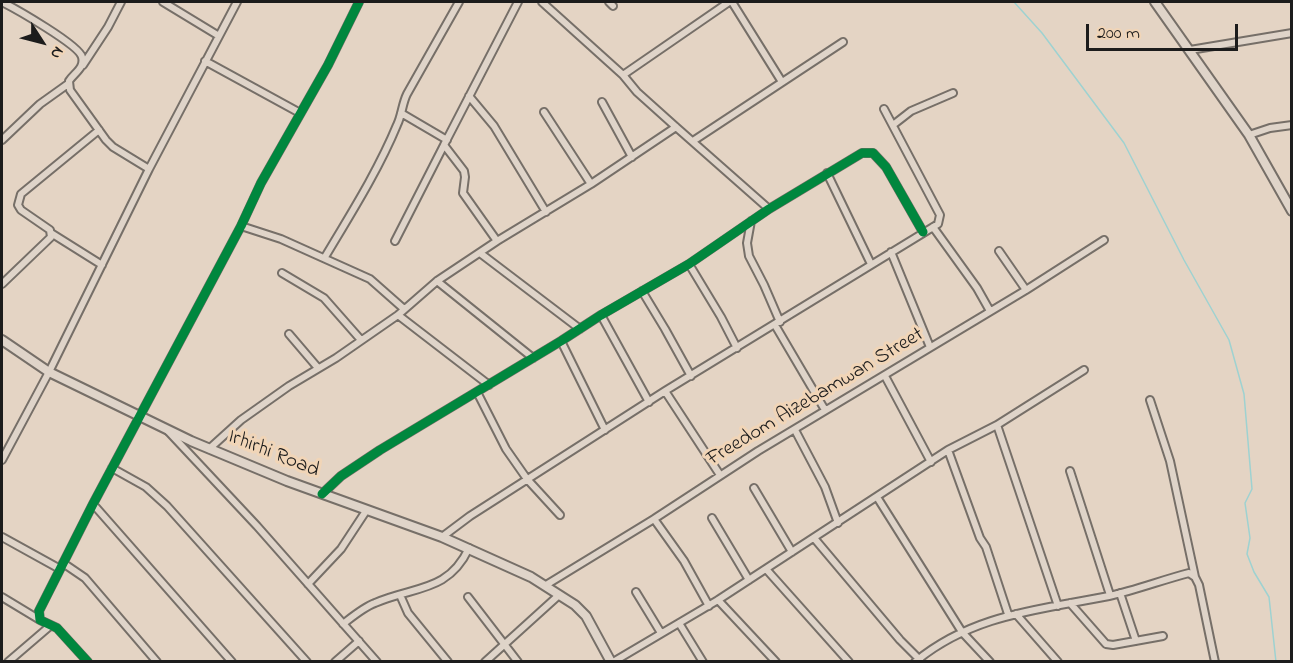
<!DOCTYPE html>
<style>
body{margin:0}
#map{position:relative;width:1293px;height:663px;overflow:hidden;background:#e4d4c4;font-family:"Indie Flower",sans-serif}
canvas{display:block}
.frame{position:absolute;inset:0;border:3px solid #1c1c1c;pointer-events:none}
.north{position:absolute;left:12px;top:12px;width:60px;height:60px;-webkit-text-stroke:4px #f1d5b7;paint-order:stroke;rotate:126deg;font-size:16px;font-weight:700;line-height:24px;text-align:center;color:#1c1c1c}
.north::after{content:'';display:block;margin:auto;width:21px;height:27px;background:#1c1c1c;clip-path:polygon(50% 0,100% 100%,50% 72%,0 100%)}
.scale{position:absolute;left:1086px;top:24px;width:152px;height:27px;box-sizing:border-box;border:3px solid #1c1c1c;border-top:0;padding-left:8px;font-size:18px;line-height:21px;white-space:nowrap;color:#1c1c1c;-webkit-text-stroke:4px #f1d5b7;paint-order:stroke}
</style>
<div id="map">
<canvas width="1293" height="663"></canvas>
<div class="frame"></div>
<div class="north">N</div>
<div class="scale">200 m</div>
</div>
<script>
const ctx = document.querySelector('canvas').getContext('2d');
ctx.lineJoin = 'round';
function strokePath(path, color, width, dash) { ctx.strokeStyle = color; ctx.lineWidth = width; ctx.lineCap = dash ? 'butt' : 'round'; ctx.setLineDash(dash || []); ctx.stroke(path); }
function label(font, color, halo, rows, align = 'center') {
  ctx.font = font + ' "Indie Flower",sans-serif'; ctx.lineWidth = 6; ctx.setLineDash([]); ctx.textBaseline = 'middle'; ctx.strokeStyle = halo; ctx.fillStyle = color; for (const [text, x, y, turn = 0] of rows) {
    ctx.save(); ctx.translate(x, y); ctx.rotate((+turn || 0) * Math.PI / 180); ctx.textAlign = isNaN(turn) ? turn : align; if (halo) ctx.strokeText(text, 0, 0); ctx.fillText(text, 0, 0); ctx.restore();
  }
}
strokePath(new Path2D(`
 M1014,2L1042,33L1124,143L1184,260L1229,340L1244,394L1252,489L1245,503L1250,538L1247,554L1254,572L1269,597L1276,662`), '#9ed2d1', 1.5);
const minor = new Path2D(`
 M2,2C16,9 79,45 82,57C85,68 74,73 69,81L70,90L106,140L113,147L149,169
 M163,2L219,36
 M542,2L623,75L637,92L676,127L769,209
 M609,2L613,6
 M732,2L782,82
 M1190,50L1292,33
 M205,61L300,113
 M83,65L108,27L121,2
 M623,75L729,2
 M469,96L494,126L546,212
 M602,102L632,157
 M544,112L591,184
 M401,113L447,140
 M893,125L911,111L953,93
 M1249,135L1270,128L1292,125
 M2,140L40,104L68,84
 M693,141L843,42
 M827,173L871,264
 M751,221L747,243L749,256L764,285L780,322
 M241,226L281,239L370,279L404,309
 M933,227L977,288L990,311
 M51,233L102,265
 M395,241L444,145
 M497,241L463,193L465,177L464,171L444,145L518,2
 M999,251L1026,290
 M891,252L930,347
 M480,253L580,329
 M325,257C350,215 378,171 397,125C402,115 402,104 407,94L459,2
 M689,264L721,317L737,348
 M282,273L324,298L361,340
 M437,281L533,358
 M2,284L51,237L50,230L21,210L18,205L21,194L99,130
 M642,291L665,329L691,376
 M398,315L489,385
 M601,315L649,402
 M775,325L825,410
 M289,334L318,368
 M561,341L605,430
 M885,376L931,462
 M665,391L720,475
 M477,392L506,449L527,479L560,515
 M1150,400L1170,461L1195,577
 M997,425L1058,606
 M795,430L825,487L838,523
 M168,431L257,526L377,662
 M209,449L241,420L289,386L336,358L398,315L437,281L497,241L591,184L676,127
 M948,450L980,538L986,547L1008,614
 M2,460L49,372L149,169L237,2
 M112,468L146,487L167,506L307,662
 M1070,471L1110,595
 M754,488L792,552
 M322,494L341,476L380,450L561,341L601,315L689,264L769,209L862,153H873L886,167L923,232
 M877,497L962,632L990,662
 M93,504L232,662
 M712,518L749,580
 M654,519L684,561L709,606
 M2,537L60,569
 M442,537L470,516L665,391L938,224L940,215L884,109
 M814,538L900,640L920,660
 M63,563L85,578L157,662
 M766,569L849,662
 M308,584L341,549L366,511
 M546,585L654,519L758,451L1026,290L1104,240
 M636,592L661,633
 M1120,593L1136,641
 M400,595L408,613L448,662
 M2,597L40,620
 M468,597L518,662
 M718,600L776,662
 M1070,603L1106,644L1113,645L1163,636
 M1016,614L1058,662
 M679,623L703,662
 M343,624C352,617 364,607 375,603C413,586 448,593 469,548
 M8,662L50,626
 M88,662L57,628L40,620L39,611L93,504L241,226L261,183L328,65L359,2
 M335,662L359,641
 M485,662L559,595
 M613,662L718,600L948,450L997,425L1084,370
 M915,662C973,614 1039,610 1109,596C1136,590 1162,580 1189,573L1195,577L1199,585L1215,662`);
const tertiary = new Path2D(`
 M1155,2L1249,135L1292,211
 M2,340L49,372L191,441L287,481L442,537L531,577L575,605L586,616L611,662`);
strokePath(minor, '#766f68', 10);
strokePath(tertiary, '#766f68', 12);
strokePath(minor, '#dfd4c9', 6);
strokePath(tertiary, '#dfd4c9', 8);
strokePath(new Path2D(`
 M322,494L341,476L380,450L561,341L601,315L689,264L769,209L862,153H873L886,167L923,232
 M88,662L57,628L40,620L39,611L93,504L241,226L261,183L328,65L359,2`), '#00873e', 9);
label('21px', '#1c1c1c', '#f1d5b7', [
 ["Freedom Aizebamwan Street",816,398,-31],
 ["Irhirhi Road",273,455,22]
]);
</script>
